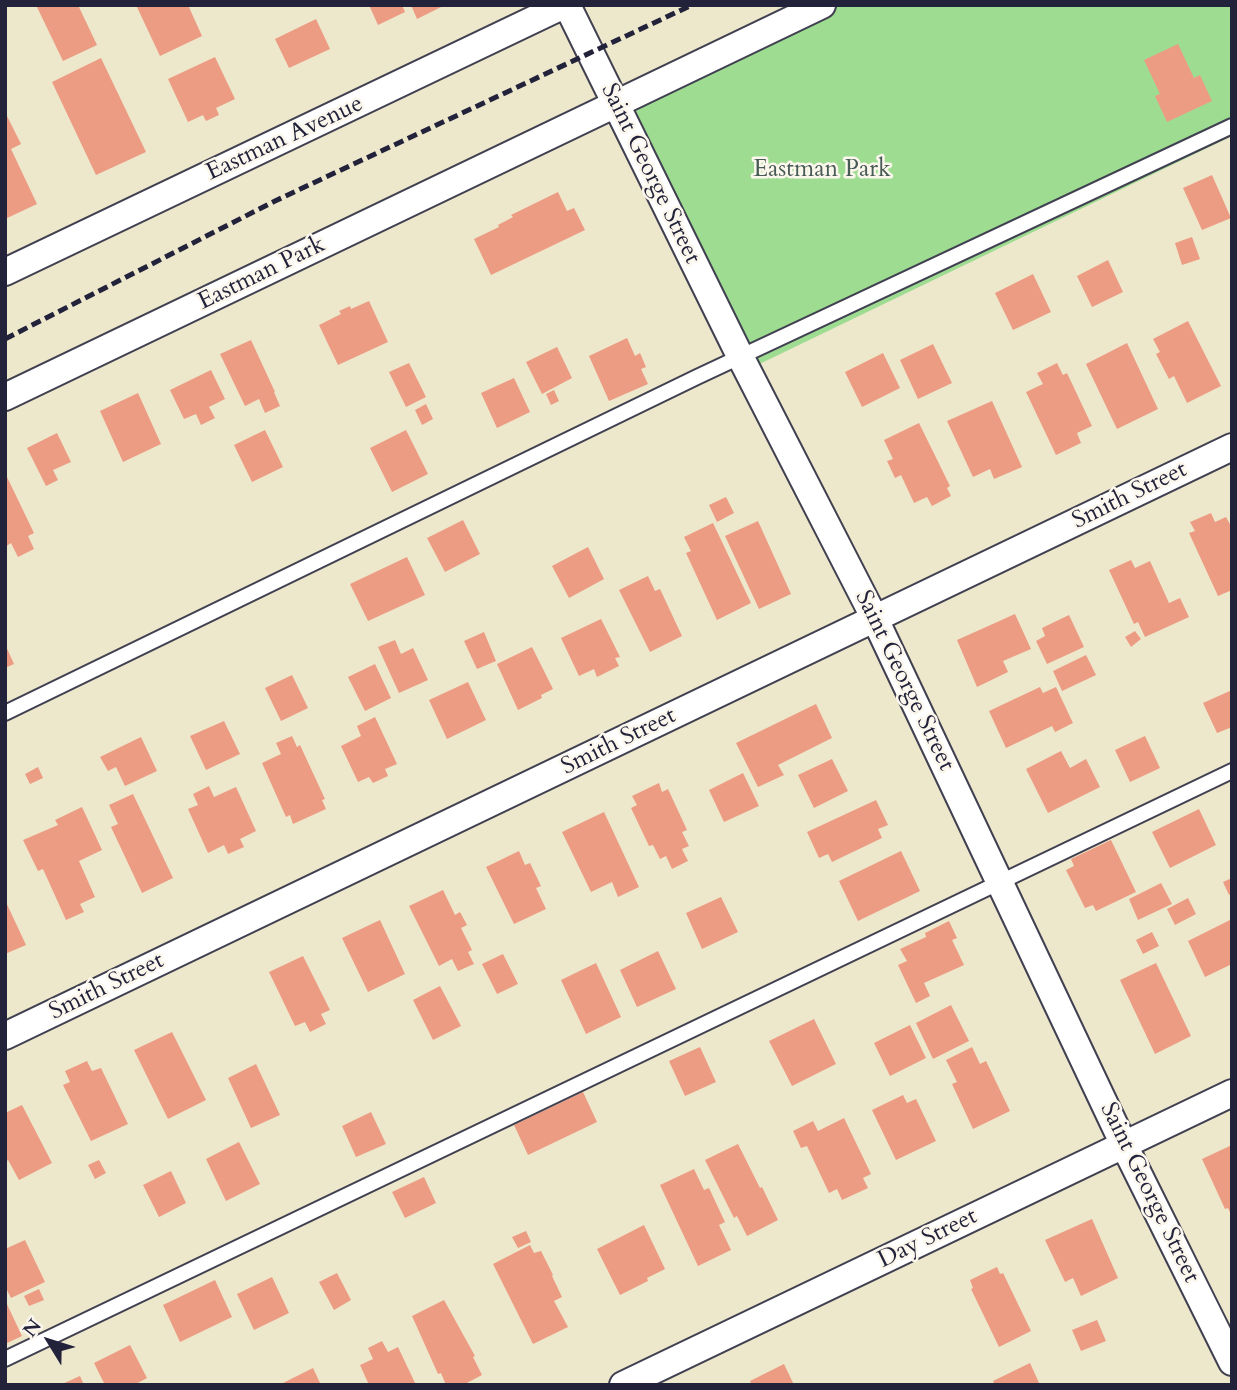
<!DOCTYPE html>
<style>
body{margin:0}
#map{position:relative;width:1237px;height:1390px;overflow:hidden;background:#ede7cb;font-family:Cardo,serif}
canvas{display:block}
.frame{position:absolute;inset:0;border:7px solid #22223b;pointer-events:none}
.north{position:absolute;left:14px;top:1306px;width:70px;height:70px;-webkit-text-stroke:5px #fbf7ec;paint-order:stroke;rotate:308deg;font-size:19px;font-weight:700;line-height:28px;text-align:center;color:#22223b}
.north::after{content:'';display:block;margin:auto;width:24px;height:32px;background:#22223b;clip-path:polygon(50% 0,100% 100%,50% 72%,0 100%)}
</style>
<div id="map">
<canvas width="1237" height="1390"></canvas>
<div class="frame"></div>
<div class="north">N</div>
</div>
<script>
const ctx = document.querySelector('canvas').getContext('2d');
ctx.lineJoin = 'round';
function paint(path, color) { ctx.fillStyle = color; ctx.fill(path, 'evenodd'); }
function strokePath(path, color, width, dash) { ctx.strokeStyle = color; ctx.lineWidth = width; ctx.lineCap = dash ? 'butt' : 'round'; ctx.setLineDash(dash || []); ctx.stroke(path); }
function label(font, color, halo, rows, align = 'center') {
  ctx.font = font + ' Cardo,serif'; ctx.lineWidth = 5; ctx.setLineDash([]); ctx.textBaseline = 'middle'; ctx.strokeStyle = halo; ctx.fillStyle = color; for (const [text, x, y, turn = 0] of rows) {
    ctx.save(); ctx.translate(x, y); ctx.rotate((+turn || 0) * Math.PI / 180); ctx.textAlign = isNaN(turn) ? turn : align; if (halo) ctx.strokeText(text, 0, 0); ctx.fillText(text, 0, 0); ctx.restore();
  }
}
paint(new Path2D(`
 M822,5H1232V136L747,370L616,104Z`), '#9edc91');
paint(new Path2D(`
 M36,5H78L97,45L63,61Z
 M136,5H188L202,36L160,56Z
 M369,5H402L405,12L378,25Z
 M411,5H445L417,19Z
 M316,19L330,49L289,68L275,39Z
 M1178,44L1194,78L1200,75L1212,101L1167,122L1155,96L1160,94L1144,60Z
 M215,57L235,99L216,108L219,115L206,121L203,115L188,122L168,79Z
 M101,58L146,152L96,175L52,82Z
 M5,112L21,144L11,149L37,204L5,219Z
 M1212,175L1231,218L1202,230L1183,188Z
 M558,192L567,211L574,208L585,230L491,275L474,239L499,227L498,225L513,217L511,215Z
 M1192,237L1200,259L1182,265L1175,243Z
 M1108,260L1123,292L1092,307L1077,276Z
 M1033,274L1051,312L1013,330L995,293Z
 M369,301L388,342L338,365L319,325L341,314L339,311L350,306L351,309Z
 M1188,321L1221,386L1187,403L1174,376L1169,379L1156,354L1160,352L1153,339Z
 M627,338L635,356L640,353L646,367L641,369L648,384L609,401L589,356Z
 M251,340L275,392H274L280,406L265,413L259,399L245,406L220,354Z
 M1127,343L1158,409L1117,429L1086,364Z
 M933,344L952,383L918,399L900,360Z
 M557,347L572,378L542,394L526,362Z
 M883,353L900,388L862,407L845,372Z
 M409,363L426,397L406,407L389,372Z
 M1057,363L1063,375L1067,373L1092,426L1077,433L1081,443L1056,455L1026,392L1043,384L1037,373Z
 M211,370L225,399L209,407L215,418L201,425L196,414L184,419L170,390Z
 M514,378L530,412L497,428L481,393Z
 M554,390L559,401L551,405L546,394Z
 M138,393L161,444L123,462L100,411Z
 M992,401L1022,467L994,479L990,469L973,477L947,421Z
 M426,404L433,419L422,425L415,410Z
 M919,423L950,486L947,488L951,496L932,506L927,497L914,503L901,475L895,478L887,461L893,459L884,440Z
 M265,430L283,467L252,482L234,445Z
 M406,430L428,474L392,492L370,448Z
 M57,433L71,462L53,470L58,480L46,486L27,448Z
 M7,477L34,533L28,536L34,549L18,557L11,543L5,547V478Z
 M726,497L734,513L717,522L709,505Z
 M1211,513L1215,522L1226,517L1232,528V590L1218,596L1189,533L1195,531L1190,522Z
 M463,520L480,554L445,572L427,538Z
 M758,521L791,594L759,609L725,536Z
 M713,523L751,603L717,620L686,553L691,551L684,537Z
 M588,547L604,579L569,598L552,566Z
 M407,557L425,595L368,621L350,584Z
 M1131,560L1135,568L1150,561L1169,603L1180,598L1189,617L1145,637L1138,622L1134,624L1109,570Z
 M648,576L655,591L660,589L682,636L650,652L619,590Z
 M1015,614L1031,649L1003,661L1008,672L977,687L957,640Z
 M1069,615L1084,647L1047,664L1036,641L1045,636L1042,628Z
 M601,619L620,657L615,658L619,666L597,677L594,669L579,676L561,638Z
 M1135,631L1141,639L1131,647L1125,637Z
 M484,632L496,661L477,669L464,641Z
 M395,640L401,654L413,648L428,680L399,693L378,647Z
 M5,644L14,664L5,668Z
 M532,647L553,689L541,695L542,698L518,710L497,664Z
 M1086,655L1096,675L1062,691L1053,671Z
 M375,664L391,698L365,711L348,677Z
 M292,675L308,708L281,721L265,688Z
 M468,682L486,720L447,739L429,700Z
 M1040,687L1043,693L1056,687L1073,723L1055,732L1052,726L1006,748L989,711Z
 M1232,690V727L1217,733L1203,703Z
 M816,704L832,738L778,765L784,775L758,787L736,743Z
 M375,717L397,764L385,769L388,776L373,783L369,777L358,782L341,746L361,736L357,726Z
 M224,721L240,754L206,770L190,736Z
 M292,736L297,747L300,745L325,799L322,800L326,809L293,824L290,815L286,817L262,763L281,754L276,743Z
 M1145,736L1160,768L1130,782L1115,750Z
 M141,737L157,771L125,786L116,767L108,771L100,757Z
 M1061,751L1070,768L1086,759L1100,787L1048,813L1026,769Z
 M832,759L848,791L814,808L798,775Z
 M38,767L43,778L30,784L25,774Z
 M743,773L759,806L724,822L709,790Z
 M659,783L662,792L668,789L687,830L682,832L689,846L682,849L688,861L672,869L666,856L660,859L653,845L649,846L631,808L637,805L632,796Z
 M209,786L214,797L236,787L256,831L240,839L244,847L228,854L224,845L208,853L188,809L198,805L193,794Z
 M133,794L173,878L142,893L111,827L118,824L109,805Z
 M876,800L888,825L878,829L882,838L832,862L828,854L819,858L807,832Z
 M82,807L102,850L79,861L95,897L80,904L84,912L66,920L43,869L38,871L23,840L58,825L55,820Z
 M1199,809L1216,845L1170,868L1152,832Z
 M604,812L639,887L618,897L612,882L591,892L562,832Z
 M1111,840L1136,892L1096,911L1093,905L1085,908L1066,870L1074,866L1071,859Z
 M519,851L525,865L530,863L541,886L536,888L546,909L514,924L486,867Z
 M901,851L920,891L858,921L839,881Z
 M1232,878V893L1229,895L1223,882Z
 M1161,883L1172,904L1138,920L1129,899Z
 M443,890L455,915L460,912L467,925L461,928L472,950L468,952L474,964L458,971L452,959L439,966L409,906Z
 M721,897L738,932L702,949L686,913Z
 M1188,898L1196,914L1175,925L1167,909Z
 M5,900L26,945L5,954Z
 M1232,919V964L1205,977L1188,941Z
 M380,920L405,974L368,992L342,938Z
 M949,921L957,938L952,940L964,965L924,983L930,996L916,1003L898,965L907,961L900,949L926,937L925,933Z
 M1152,932L1159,946L1143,954L1136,940Z
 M658,951L676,989L637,1007L620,970Z
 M503,954L518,984L497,994L482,964Z
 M303,956L330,1010L321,1014L326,1024L310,1032L305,1022L295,1026L269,972Z
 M596,963L621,1017L586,1034L561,980Z
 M1156,963L1191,1036L1155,1054L1120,980Z
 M440,986L461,1026L433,1040L413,1000Z
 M951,1005L969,1041L933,1059L916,1023Z
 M814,1019L836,1064L792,1086L769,1041Z
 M910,1025L926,1058L890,1076L874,1043Z
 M172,1032L206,1100L168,1119L134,1050Z
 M700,1047L716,1082L685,1096L669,1061Z
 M972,1047L980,1064L986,1061L1010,1111L973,1129L952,1084L957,1082L946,1060Z
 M87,1061L92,1071L101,1068L128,1124L91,1141L63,1085L70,1082L65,1071Z
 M256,1064L280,1115L251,1128L228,1078Z
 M583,1092L597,1122L528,1155L514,1125Z
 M903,1095L907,1103L916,1099L936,1141L896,1160L872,1110Z
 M22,1105L52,1163L19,1180L8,1160L5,1162V1113Z
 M371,1112L386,1144L356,1157L342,1126Z
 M844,1118L871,1174L863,1178L868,1188L842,1200L837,1189L829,1193L807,1146L801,1148L793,1131L813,1121L818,1131Z
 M239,1142L260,1184L226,1201L206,1159Z
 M738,1144L760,1188L762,1187L778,1220L747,1236L737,1216L734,1218L705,1160Z
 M1232,1145V1217L1228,1208L1225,1209L1202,1159Z
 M99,1160L106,1173L95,1179L88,1165Z
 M694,1169L704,1190L709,1188L725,1222L719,1225L731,1250L698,1266L660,1185Z
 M171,1171L186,1203L159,1217L143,1185Z
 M424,1177L436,1203L405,1218L392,1192Z
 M1092,1219L1118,1278L1081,1296L1073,1278L1065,1282L1045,1240Z
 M644,1225L665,1269L647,1278L648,1281L620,1295L597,1249Z
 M526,1231L531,1242L518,1248L512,1237Z
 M25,1240L45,1282L11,1298L5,1286V1249Z
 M530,1245L534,1253L541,1251L553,1275L552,1276L562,1297L554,1301L568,1327L533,1344L493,1264Z
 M997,1267L1000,1274L1003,1273L1031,1331L999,1347L971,1289L973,1288L970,1280Z
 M337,1273L351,1300L334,1310L319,1282Z
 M272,1277L289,1313L254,1330L237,1294Z
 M215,1280L232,1317L180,1342L163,1305Z
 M39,1289L44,1300L29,1306L24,1296Z
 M5,1300L22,1336L5,1344Z
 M444,1300L475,1356L473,1357L482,1375L463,1385H446L441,1373L438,1374L412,1316Z
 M1097,1320L1106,1341L1081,1351L1072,1330Z
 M382,1341L388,1352L398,1347L416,1385H369L360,1365L373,1359L368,1348Z
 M130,1345L147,1378L134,1385H105L94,1363Z
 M1030,1363L1040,1385H995L993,1381Z
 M784,1364L794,1385H752L750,1381Z
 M313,1368L321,1385H279Z
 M80,1376L84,1385H60Z`), '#ed9c84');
const lane = new Path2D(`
 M5,713L697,377L1232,126
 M5,1359L1232,771`);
const street = new Path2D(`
 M567,5L740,356L875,619L1124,1145L1232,1362
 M5,272L564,5
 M5,397L822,5
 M5,1036L1232,447
 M623,1385L1232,1093`);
strokePath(lane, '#404051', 18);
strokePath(street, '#404051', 30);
strokePath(lane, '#fff', 14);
strokePath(street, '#fff', 26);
strokePath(new Path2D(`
 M5,339L275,201L692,5`), '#22223b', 5, [10, 5]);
label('24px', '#22223b', '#fbf7ec', [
 ["Eastman Avenue",285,139,-25],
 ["Saint George Street",650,174,64],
 ["Eastman Park",262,274,-26],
 ["Smith Street",1130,496,-26],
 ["Saint George Street",904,681,64],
 ["Smith Street",619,742,-26],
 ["Smith Street",107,987,-26],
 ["Saint George Street",1149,1193,64],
 ["Day Street",928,1239,-26]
]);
label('24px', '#475a55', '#fbf7ec', [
 ["Eastman Park",822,170]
]);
</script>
